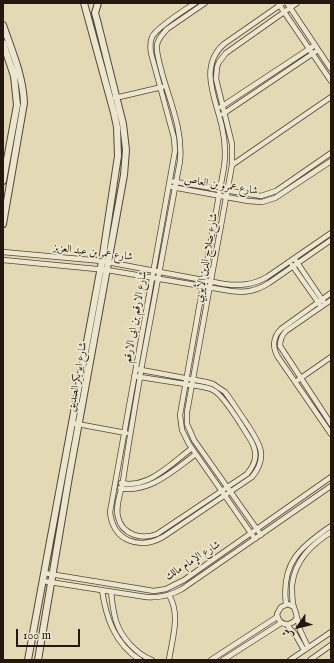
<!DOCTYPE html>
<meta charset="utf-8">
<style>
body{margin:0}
#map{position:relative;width:334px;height:663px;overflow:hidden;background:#e4d9b5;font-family:"IM FELL English",Amiri,serif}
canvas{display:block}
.frame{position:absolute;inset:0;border:4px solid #23170e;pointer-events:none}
.north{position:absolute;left:278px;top:607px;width:40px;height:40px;-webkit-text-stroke:3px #ede6cf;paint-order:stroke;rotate:235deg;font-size:11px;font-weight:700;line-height:16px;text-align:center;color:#23170e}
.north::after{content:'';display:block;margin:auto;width:14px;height:18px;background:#23170e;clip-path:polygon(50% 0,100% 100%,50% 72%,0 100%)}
.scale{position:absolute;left:16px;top:629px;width:64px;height:18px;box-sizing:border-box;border:2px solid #23170e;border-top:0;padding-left:5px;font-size:12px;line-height:14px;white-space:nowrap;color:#23170e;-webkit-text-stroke:3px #ede6cf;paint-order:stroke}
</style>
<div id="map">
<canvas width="334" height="663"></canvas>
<div class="frame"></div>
<div class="north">ش</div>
<div class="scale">100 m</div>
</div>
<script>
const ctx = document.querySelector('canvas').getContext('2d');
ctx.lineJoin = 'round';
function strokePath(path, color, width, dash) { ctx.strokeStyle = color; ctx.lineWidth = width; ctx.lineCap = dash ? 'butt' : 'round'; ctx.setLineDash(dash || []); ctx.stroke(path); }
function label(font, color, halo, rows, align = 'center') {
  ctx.font = font + ' "IM FELL English",Amiri,serif'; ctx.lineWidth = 3.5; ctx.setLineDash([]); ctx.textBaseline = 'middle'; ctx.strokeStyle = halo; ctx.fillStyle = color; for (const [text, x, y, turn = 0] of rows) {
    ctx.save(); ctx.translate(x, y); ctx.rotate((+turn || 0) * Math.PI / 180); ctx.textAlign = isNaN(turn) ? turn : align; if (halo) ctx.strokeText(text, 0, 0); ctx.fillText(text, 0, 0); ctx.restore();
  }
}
const minor = new Path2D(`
 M278,3L331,81
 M287,3L331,69
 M115,98L162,87
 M221,107L315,45
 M223,114L318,50
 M232,165L331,97
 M170,181L261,196L276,191L331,153
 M172,187L248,201L262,202L275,198L331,161
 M3,252L102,261L224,284C240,286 253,285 267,277L331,233
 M3,260L107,270L231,291C246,293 256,291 269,283L331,240
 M296,261L323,301
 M292,265L320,305
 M331,293L281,329C273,337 272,347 278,357L331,434
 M331,300L286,331C281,336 280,340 280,346L331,424
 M136,369L206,382L213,384L225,392C232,401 238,411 245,421C258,441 270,455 252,477L163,537C139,550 113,541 110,512L175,151L174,138L151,53C150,47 150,42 152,37C157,27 185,10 195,3
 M134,376L140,377L185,384C194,386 205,386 213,390C224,395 243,428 250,439C258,452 257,462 247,474L157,534C142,540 122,535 118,517C115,506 121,492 123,481C128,446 134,412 140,377L141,370L180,161C183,130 170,102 162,73C160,64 156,54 157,45C158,38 163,34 167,29L205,3
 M298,380L331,357
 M72,423L126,433
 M121,483C148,489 171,464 192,448
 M120,488C149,494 174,470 196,454
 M261,535L194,440L187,424V412L232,165V144L216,79L217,67L219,62L226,53L297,3
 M255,539L189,444L182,430L180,415L224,167C226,153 225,140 222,127C216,99 198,67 224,44L283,3
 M44,573L154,591L166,589L184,580L331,477
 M43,581L146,597C159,598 170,596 182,589L331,486
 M102,590C106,618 115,644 140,660
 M111,592C112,601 113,611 116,621C121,637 136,654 152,660
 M169,595C181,615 172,639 169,660
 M286,604C281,563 300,547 331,526
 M294,607L288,604L281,607L277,614C278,621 282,625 289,624C302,619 295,613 293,604C292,598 292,591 292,585C295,560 311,545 331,532
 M297,617L300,630L308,647
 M286,624L295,634L304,650
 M211,660L277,617
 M223,660L281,623
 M290,660L331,632
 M310,660L331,645`);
const tertiary = new Path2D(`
 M3,25C12,51 23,76 24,103L3,224
 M3,43L14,76L17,105L3,181
 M28,660L102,261L118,156L117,127L114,113L84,3
 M38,660L69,477L124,175L126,150L123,124L97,20L95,13L98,3`);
strokePath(minor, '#534838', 6);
strokePath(tertiary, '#534838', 8);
strokePath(minor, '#ede6cf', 4.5);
strokePath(tertiary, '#ede6cf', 6);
label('11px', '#23170e', '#ede6cf', [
 ["شارع عمرو بن العاص",221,186,9],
 ["شارع عمر بن عبد العزيز",93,253,7],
 ["شارع صلاح الدين الأيوبي",207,258,-80],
 ["شارع الارقم بن ابى الارقم",136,317,-80],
 ["شارع ابو بكر الصديق",78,377,-80],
 ["شارع الإمام مالك",193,561,-33]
]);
</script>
